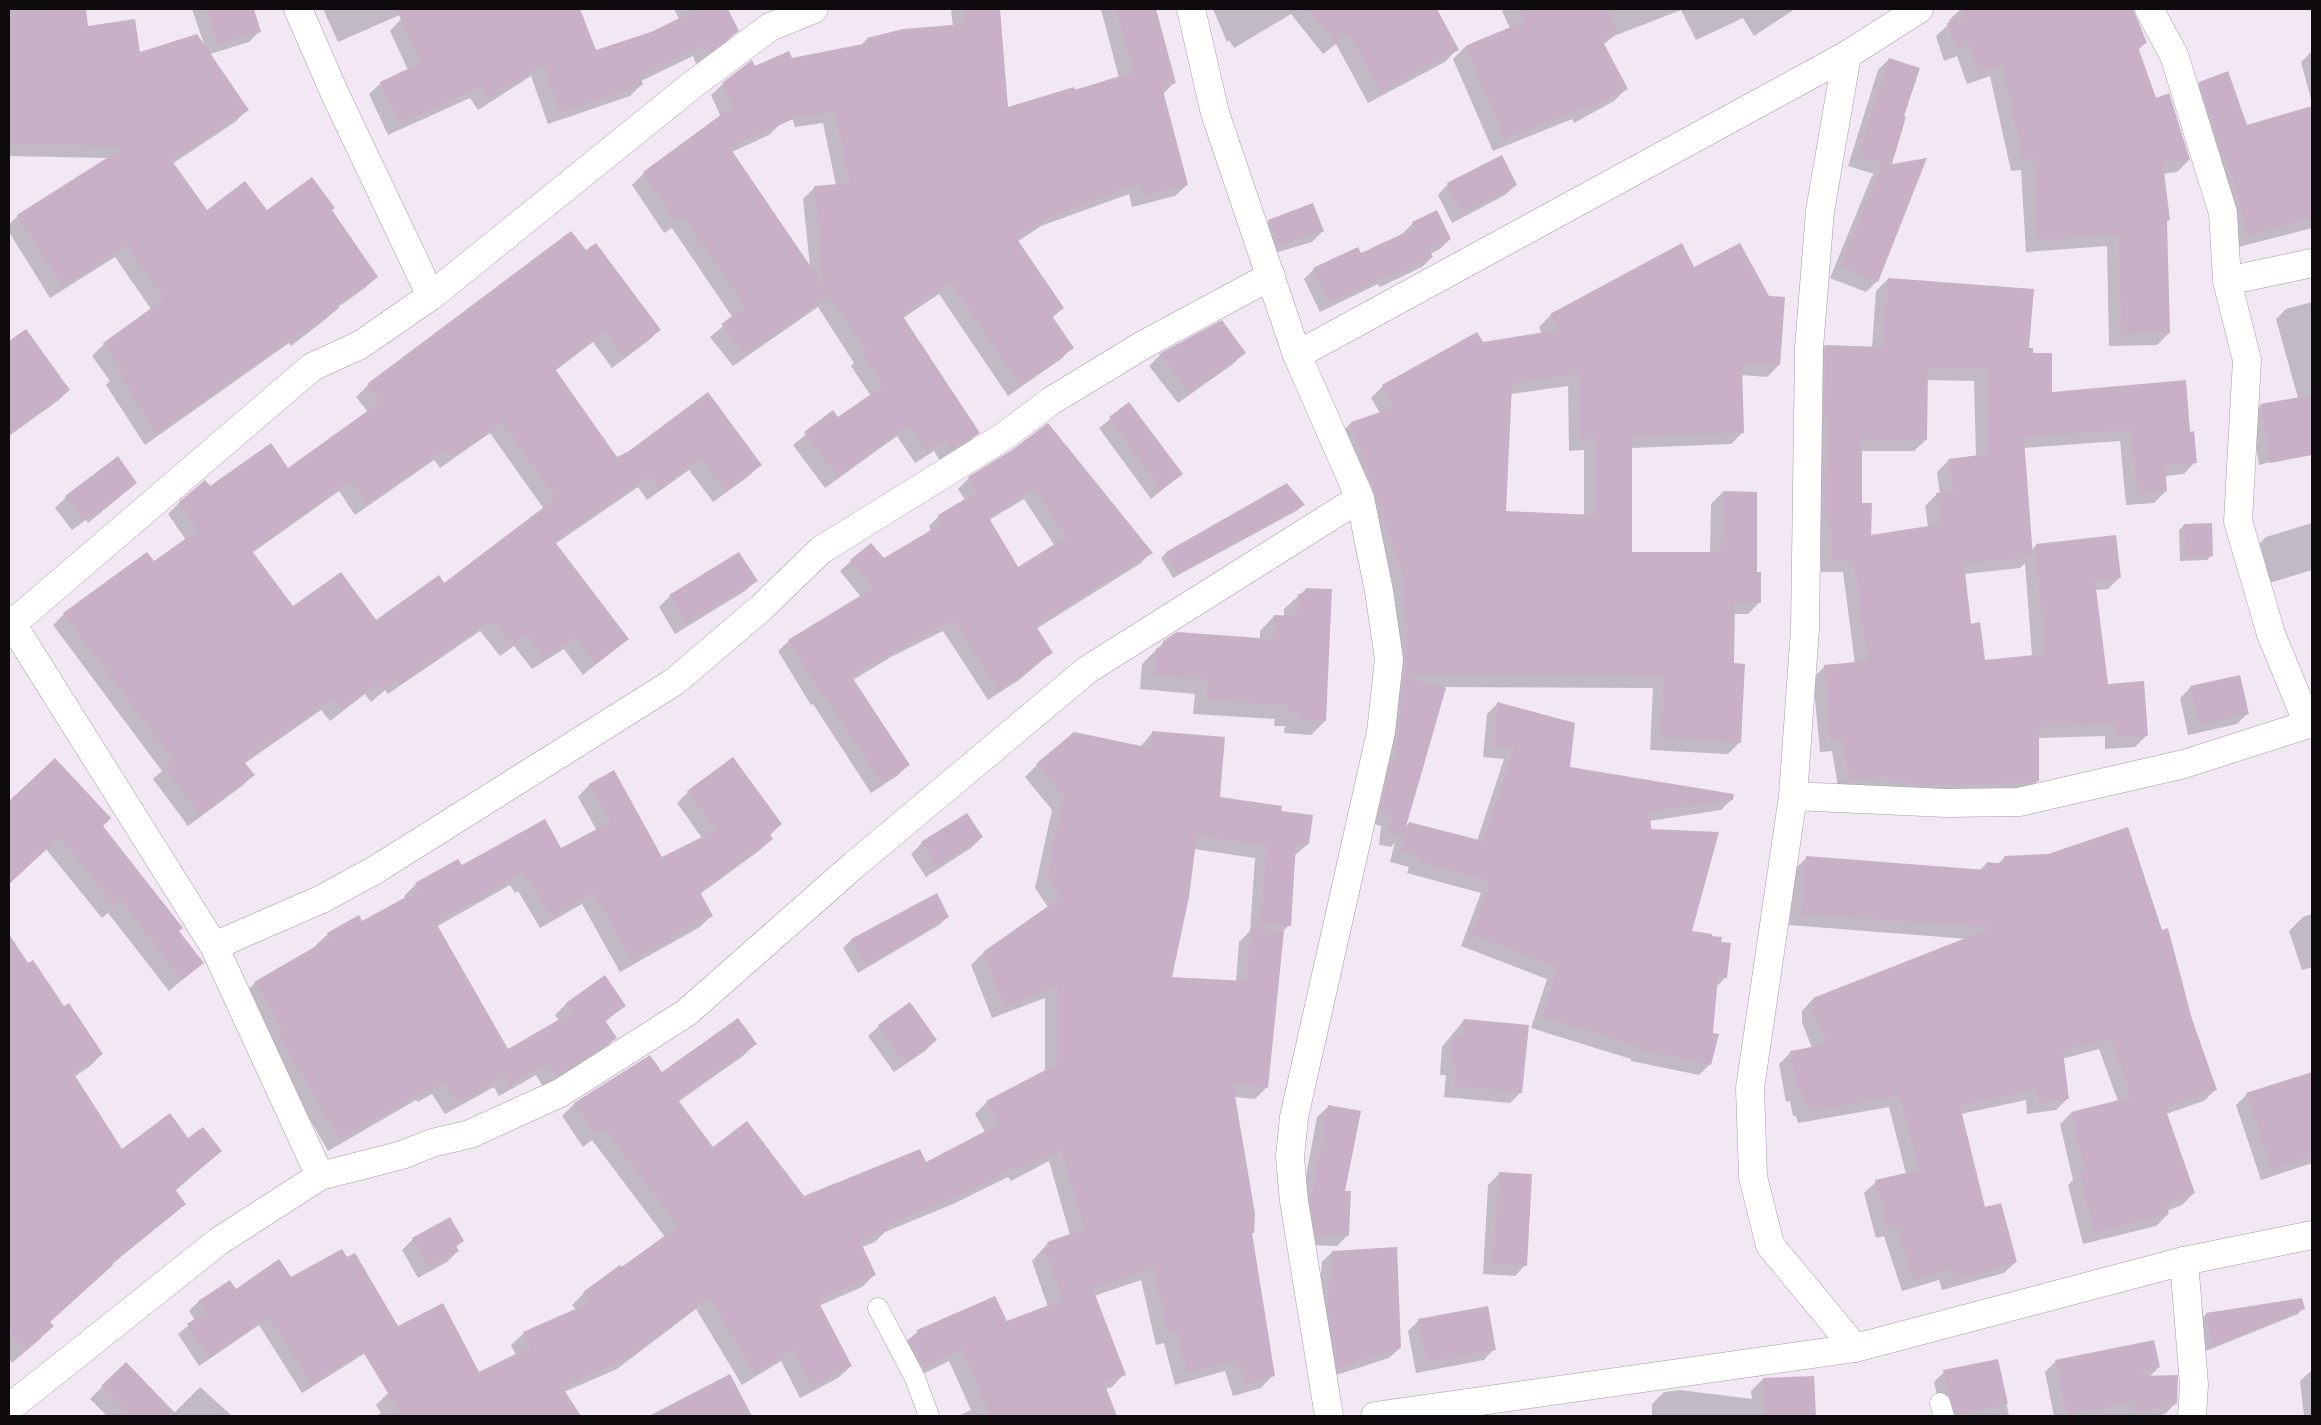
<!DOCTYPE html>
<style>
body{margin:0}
#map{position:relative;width:2321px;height:1425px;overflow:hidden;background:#f2e8f4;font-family:Figtree,sans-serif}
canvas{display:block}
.frame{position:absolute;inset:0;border:10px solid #0e0a0e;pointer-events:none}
</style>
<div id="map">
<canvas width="2321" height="1425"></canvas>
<div class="frame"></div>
</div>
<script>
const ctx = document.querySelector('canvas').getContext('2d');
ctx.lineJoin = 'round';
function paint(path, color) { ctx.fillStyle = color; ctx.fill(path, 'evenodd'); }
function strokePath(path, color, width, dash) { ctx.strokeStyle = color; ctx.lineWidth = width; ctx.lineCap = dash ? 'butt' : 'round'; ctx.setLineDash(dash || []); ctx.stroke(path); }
paint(new Path2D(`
 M9,9H85L86,27L139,54L204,44L192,9H253L260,31L249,42L210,54L247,110L235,122L172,164L206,212L330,210L377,277L365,288L338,307L326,319L291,346L289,343L145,445L106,385L110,381L92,356L104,344L151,309L115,257L50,298L9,232V224L18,216L108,158L9,156Z
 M323,9H407L402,14L338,42Z
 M424,9H579L596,51L651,33L679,19L674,9H727L737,31L725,43L696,64L693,56L641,81L642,84L630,96L548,124L531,76L478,110L470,98L388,135L369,94L381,83L408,70L390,31L401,19Z
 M954,9H999L1007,108L1119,78L1101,9H1154L1174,83L1163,94L1187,185L1175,196L1132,207L1129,194L1041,226L1017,242L1063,308L1052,318L1073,347L1061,359L1008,396L939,294L903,318L978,433L966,445L940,461L934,451L915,463L897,436L825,488L793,445L833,412L838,418L871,396L851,366L854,363L818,307L733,366L710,337L733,318L672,228L664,233L632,185L644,173L721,117L711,95L723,84L781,123L769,135L732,152L810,267L803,199L815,187L836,185L823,123L795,127L777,71L860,46L867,39L953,26L951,11Z
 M1213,9H1435L1457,49L1445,62L1368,103L1336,44L1323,54L1291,14L1234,48L1229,40L1227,42Z
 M1504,9H1795L1754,36L1743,18L1696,40L1681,10L1614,36L1603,45L1626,89L1614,101L1574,123L1572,119L1493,151L1453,59L1465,47L1510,28L1502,11Z
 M1961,9H2131L2145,43L2138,50L2155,99L2189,160L2177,172L2163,174L2169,220L2166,223L2169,333L2157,345L2109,346L2107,246L2026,252L2021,170L2011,171L1990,76L1967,84L1957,56L1944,61L1936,36L1950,23L1949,20Z
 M2312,51V103L2301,62Z
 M1889,59L1903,117L1891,165L1877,281L1866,292L1830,278L1871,178L1874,174L1848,166L1878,70Z
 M2199,83L2246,127L2312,107V228L2235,248L2186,96Z
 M1448,184L1516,185L1505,195L1452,223L1438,195Z
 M1269,221L1323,231L1312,242L1268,255L1258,232Z
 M1413,223L1450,239L1440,249L1430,254L1432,257L1422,267L1380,287L1378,284L1320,312L1304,279L1314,269L1361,255L1404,235L1403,233Z
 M570,233L585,252L659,330L648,341L612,368L593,342L555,371L617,459L629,452L760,465L749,476L713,502L689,470L647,500L638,487L555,544L627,639L583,675L564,649L532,669L514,646L500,656L480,631L388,694L385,690L371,702L365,694L330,721L321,710L244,764L253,775L242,786L188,826L153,779L162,771L53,625L64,614L154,563L186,540L168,514L180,502L210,488L288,470L368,412L356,397L368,385ZM490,433L544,509L444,585L375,621L293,608L252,553L339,491L355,515L434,460L440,468Z
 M1694,269L1779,365L1767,377L1741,375L1743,432L1731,444L1631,448V553H1710L1711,504L1723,492L1756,573L1760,602L1748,614H1733V664L1740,742L1728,754L1650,750L1653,688L1445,687L1404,828L1409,823L1477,841L1504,759L1483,757L1487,714L1498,703L1568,768L1732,799L1721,810L1649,821L1650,830L1690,932L1726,977L1715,988L1710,1064L1699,1075L1631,1061V1059L1531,1028L1547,979L1461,946L1481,893L1407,873L1409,867L1390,862L1395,842L1391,847L1379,845L1381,826L1369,822L1393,687L1339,435L1351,423L1380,413L1371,398L1383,386L1482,343L1542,334L1539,327L1551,315ZM1568,386L1569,451L1584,450V515L1505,512L1511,394Z
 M1888,279L2028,349L2051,393L2189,433L2195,462L2184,474L2165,476L2166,491L2154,503L2126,505L2120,441L2023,448L2031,551L2036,545L2120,577L2108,589L2095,590L2107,686L2147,735L2135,747L2105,749V736L2038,738V781L2026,792L1839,793L1832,751L1820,752L1813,678L1824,667L1855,664L1843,572H1821L1814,357L1825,346L1872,348L1876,291ZM1927,380L1974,381L1976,457L1949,460L1937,472L1940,494H1937L1925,506L1928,527L1869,537L1860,504L1861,451H1914L1926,440ZM2025,563L2032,656L1984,661L1970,625L1964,574L2020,568Z
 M2312,302V451L2259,465L2251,415L2261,405L2298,398L2276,319L2286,309Z
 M1221,322L1244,353L1233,364L1178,403L1149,366L1160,355Z
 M26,331L69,390L59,400L9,436V343Z
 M1129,404L1182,474L1151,499L1099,428Z
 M1013,451L1151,552L1141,563L1036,629L1051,653L1019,680L988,700L943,631L891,657L853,680L908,765L897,776L871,793L813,704L811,705L778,651L789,641L861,597L840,571L851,561L871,545L883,560L931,531L929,526L939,516L965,500L958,489L969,478ZM1024,499L1055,546L1018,568L989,520Z
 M118,458L136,483L88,523L86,520L72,530L55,508L66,497Z
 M1287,484L1303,505L1298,510L1173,578L1161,558L1166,553Z
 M2312,523V570L2266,584L2255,548L2266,537Z
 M2184,525L2212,555L2207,560L2180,561L2179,530Z
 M739,554L756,581L745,591L675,634L659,607L670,596Z
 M1306,589L1325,721L1311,735L1284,733L1285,726H1274L1275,719L1193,714L1195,694L1140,689L1142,664L1164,642L1260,639V631L1274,616L1284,617V609Z
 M2191,687L2248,713L2237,724L2188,735L2180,698Z
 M1153,732L1219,798L1279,812L1308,844L1294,856L1289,925L1282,932L1267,1087L1255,1099L1234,1097L1253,1233L1251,1234L1273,1375L1261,1388L1233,1396L1225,1371L1175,1385L1164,1343L1156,1345L1141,1280L1094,1296L1124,1374L1112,1387L1105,1389L1097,1413L1091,1416H958L971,1410L949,1361L911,1380L905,1343L918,1331L1006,1322L1048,1307L1032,1261L1048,1243L1070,1235L1049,1161L1011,1181L1008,1177L953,1204L885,1232L875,1242L862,1247L874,1275L862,1287L819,1306L851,1366L838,1378L800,1398L781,1361L742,1385L696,1309L617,1369L564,1392L580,1416H377L381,1413L376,1405L388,1393L478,1374L516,1355L511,1345L524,1333L576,1310L572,1305L584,1293L665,1237L592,1140L583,1147L562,1116L574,1104L650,1057L661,1074L755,1044L743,1056L678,1102L713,1148L803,1198L925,1163L985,1132L975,1114L987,1102L1045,1072V998L992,1018L971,965L983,953L1048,907L1035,888L1052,810L1025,777L1037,765L1140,747ZM1194,849L1255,858L1250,931L1239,942L1236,981L1171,979Z
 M55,760L202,963L169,991L108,913L102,918L46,849L9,884V803Z
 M614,772L662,858L702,838L677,803L688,792L781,824L769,836L772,839L760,850L700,894L711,916L700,927L620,972L582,904L540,928L518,891L515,893L510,885L436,927L507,1050L559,1021L555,1015L566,1004L624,1006L605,1022L615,1038L604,1050L544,1088L536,1075L499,1096L494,1087L445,1114L432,1094L418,1102L416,1100L328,1151L266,1043L244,994L255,983L317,947L316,945L328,934L361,923L406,899L404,896L416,884L461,867L561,850L597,831L578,797L589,785Z
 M982,837L971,848L926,877L911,854L922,843Z
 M2005,857L2191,1019L2215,1090L2204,1101L2166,1114L2194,1193L2182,1205L2167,1211L2168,1214L2156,1226L2083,1244L2068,1185L2073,1180L2060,1124L2071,1113L2118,1101L2099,1049L2062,1059L2067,1099L2056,1110L2027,1114L2026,1100L1961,1114L1985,1209L2016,1262L2004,1273L1942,1290L1939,1280L1902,1291L1884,1236L1876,1238L1864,1193L1876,1182L1906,1174L1889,1107L1798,1123L1796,1116H1793L1790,1101L1786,1102L1779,1064L1791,1052L1812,1048L1802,1022V1011L1813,999L1968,939L1789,925L1795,869L1806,858L1980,870L1987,863L1998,864Z
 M2312,914V967L2302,970L2289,931L2303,917Z
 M947,917L939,925L858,973L843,948L851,940Z
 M9,936L28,965L102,1054L89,1067L74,1077L122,1150L188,1140L221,1151L175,1191L184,1203L110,1266L49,1322L40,1339L12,1363L9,1358V1272L13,1269L9,1264V1160L17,1154L9,1143Z
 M1464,1020L1521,1092L1510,1103L1444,1097L1446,1075H1440L1442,1047Z
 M879,1026L936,1040L925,1051L894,1072L868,1036Z
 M2312,1073V1163L2261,1180L2236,1105L2247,1094Z
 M1328,1107L1343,1192L1348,1235L1337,1246L1305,1245L1301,1203L1317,1117Z
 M1499,1174L1525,1265L1515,1276L1483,1274L1488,1185Z
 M413,1239L463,1241L456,1247L458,1251L447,1262L418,1278L402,1250Z
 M1332,1252L1400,1348L1389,1358L1327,1378L1317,1318L1322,1262Z
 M290,1279L389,1338L302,1393L259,1325L199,1366L178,1334L195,1320L189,1311L198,1302L230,1281L236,1290Z
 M2301,1299L2303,1308L2298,1314L2206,1351L2201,1319L2206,1314Z
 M1419,1320L1494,1349L1484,1360L1416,1373L1408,1331Z
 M2153,1341L2159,1367L2149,1377L2176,1403L2165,1414L2157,1416H2054L2045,1372L2055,1362Z
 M1997,1360L2009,1416H1942L1934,1382L1945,1371Z
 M2312,1370V1416H2304L2300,1381Z
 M729,1376L751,1416H660L668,1408Z
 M1813,1377L1815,1416H1652V1404L1664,1392L1680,1390L1752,1399L1751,1391L1763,1379Z
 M102,1387L174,1413L200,1387L232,1416H107L90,1399Z`), '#0003');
paint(new Path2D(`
 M45,9H86L88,26L135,19L140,52L197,34L249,110L172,161L207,210L245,181L267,210L312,177L335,208L332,210L378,277L338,305L339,308L303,335L301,332L157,434L117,372L122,369L103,343L164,299L127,246L63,287L17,215L124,147L9,144V10L45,11Z
 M206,9H254L261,32L218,45Z
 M396,9H580L596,50L651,32L698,9H728L739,31L708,54L705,45L640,76L643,85L560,113L543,65L490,99L482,87L400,124L380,82L422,62Z
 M964,9H1000L1008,107L1074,87L1075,90L1133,72L1116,9H1156L1176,83L1162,87L1188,185L1144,196L1141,183L1055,215L1017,239L1064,308L1052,316L1074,348L1020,385L951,283L902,315L980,433L952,450L946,440L927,452L909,425L838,477L804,432L833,410L838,417L884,385L862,353L866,351L830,296L745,355L721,324L745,307L684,217L676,222L643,172L733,106L722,83L752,60L755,66L789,51L792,58L868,43L867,38L903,29L965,24ZM835,112L850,183L814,186L824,286L730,148L795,118Z
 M1308,9H1437L1459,50L1380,92L1348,33L1336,43Z
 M1519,9H1607L1619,32L1602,40L1628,89L1586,111L1584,108L1505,140L1465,46L1525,21Z
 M1962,9H2133L2147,43L2138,47L2156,98L2169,93L2190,160L2163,163L2170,220L2167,221L2170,333L2121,334L2119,235L2038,240L2033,158L2023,160L2002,65L1979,73L1969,45L1956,49L1947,23L1964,17Z
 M1889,58L1920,68L1904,116L1906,117L1892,164L1927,158L1878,282L1840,267L1881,166L1887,165L1858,155Z
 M2228,71L2247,125L2312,106V218L2248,236L2226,155L2222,156L2199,82Z
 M1502,155L1517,185L1463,213L1447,183Z
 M1313,203L1324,231L1279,245L1268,220Z
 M1437,210L1451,239L1429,250L1433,257L1390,278L1389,275L1330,303L1313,268L1358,247L1361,253L1415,228L1412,222Z
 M571,231L586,250L596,243L661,330L624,357L605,332L555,369L617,457L629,451L708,392L762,465L725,491L701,459L659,489L650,476L555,542L629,639L595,665L576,638L544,658L526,635L512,646L492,620L400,684L397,680L383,691L377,683L342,710L333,699L244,762L255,775L200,815L164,767L173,760L63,613L147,552L154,561L198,530L179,502L205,480L210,486L271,443L288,468L380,402L367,384ZM502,423L556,498L444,583L439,575L376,620L341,572L293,606L252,551L351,481L367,504L446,450L452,458Z
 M1682,243L1694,267L1740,243L1769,296L1785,297L1780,365L1742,363L1744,433L1632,437V552H1721L1723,491L1757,492V572H1761V603H1735L1734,663L1745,664L1741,743L1661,738L1664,676L1404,675L1407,635L1401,572L1351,422L1395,407L1382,385L1477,332L1483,342L1558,330L1550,314ZM1579,374L1581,439H1595V515L1506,511L1512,384Z
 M1888,278L2034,289L2029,348H2033V353H2052V392L2186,380L2190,432L2194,431L2197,463L2165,466L2167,491L2138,494L2131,430L2024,438L2033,557L1964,564L1971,624L1980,622L1985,660L2044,654L2036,544L2116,535L2121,578L2095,581L2108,684L2144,681L2148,736L2116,738V725L2039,727V781L2033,783L1912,786V782L1889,783V776L1850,782L1843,740L1831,741L1824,665L1867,661L1854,561H1832L1830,520H1825L1826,413H1824L1825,349V345L1883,347ZM1928,369H1986L1987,454L1948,459L1953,491L1936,493L1941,524L1871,535L1872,503H1862V440H1927Z
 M1222,320L1246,353L1189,393L1159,354Z
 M26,329L70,390L9,435V341Z
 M2312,395V455L2270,463L2260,404Z
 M1129,402L1183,474L1161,490L1109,417Z
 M1048,423L1153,553L1036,626L1053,653L1030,667L1031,669L999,690L954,621L903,647L852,677L910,765L882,784L824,694L822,696L788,640L873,588L850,560L871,543L884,558L943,523L938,515L977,492L968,477L1012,450ZM1035,489L1066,537L1018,567L989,518Z
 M118,456L137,483L99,513L97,511L84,521L65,496Z
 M1287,483L1305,505L1178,574L1166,552Z
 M2212,523L2213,556L2185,557L2184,524Z
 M739,552L758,581L686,624L669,595Z
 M1306,588L1332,589L1326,721L1298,719V712H1288V706L1207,700L1208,680L1154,676L1156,648L1162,649L1163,641L1177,632L1273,639L1274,615L1297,616L1298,594H1305Z
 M2240,675L2249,714L2199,725L2190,686Z
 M1403,676L1446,688L1403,837L1389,834L1391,815L1379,812L1391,759L1396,761Z
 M1497,702L1575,723L1570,767L1734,794L1733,800L1650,812L1651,829L1719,832L1692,931L1712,934V936L1722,937L1721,942L1731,943L1727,978L1718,977L1713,1033L1719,1034L1711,1065L1641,1050L1642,1048L1542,1017L1557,968L1471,934L1491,882L1418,861L1419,856L1400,851L1409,822L1483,841L1514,748L1494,746Z
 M1152,731L1225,737L1220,797L1282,806L1281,811L1313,815L1309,844L1296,843L1291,926L1261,925L1266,846L1199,836L1198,842H1196L1189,897L1172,977L1246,981L1251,928L1284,931L1268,1088L1233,1084L1255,1214L1254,1233H1252L1275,1376L1245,1385L1237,1360L1187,1373L1176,1332L1168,1334L1153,1269L1093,1289L1126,1375L1104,1383L1117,1416H991L962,1350L923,1368L908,1339L919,1334L917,1330L995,1296L1007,1321L1062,1300L1044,1248L1049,1247L1047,1242L1084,1229L1061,1150L1023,1169L1021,1165L966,1193L887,1225L889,1230L860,1241L876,1275L818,1301L852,1366L813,1387L793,1350L755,1374L709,1298L630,1357L562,1387L581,1416H402L363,1352L312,1384L269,1317L209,1358L187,1324L205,1312L198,1301L230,1280L236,1289L279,1259L291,1277L342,1249L347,1257L355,1253L398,1326L443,1303L479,1372L530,1347L523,1332L591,1302L583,1292L620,1265L622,1267L678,1226L605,1129L595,1135L574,1103L650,1055L662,1072L738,1018L757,1044L678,1100L713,1147L747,1121L804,1196L920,1149L926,1162L999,1124L986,1101L1057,1064V987L1004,1007L983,952L1061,897L1047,875L1064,797L1036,764L1074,732L1151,748Z
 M733,757L782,824L770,834L773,839L700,892L713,916L670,938L671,940L631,961L594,893L552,918L529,880L527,882L522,874L436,923L508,1049L572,1012L566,1003L605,975L626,1006L605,1020L617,1038L556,1077L547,1064L511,1086L505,1076L457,1104L444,1083L429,1092L428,1090L340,1140L276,1031L282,1028L254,982L330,938L327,933L359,915L362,921L419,890L415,883L458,859L462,865L545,819L561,848L610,822L589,784L614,770L662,857L716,830L687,791Z
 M55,758L111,818L103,826L183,928L179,931L204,963L182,980L121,901L115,906L60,837L9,884V801Z
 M967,813L983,837L937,867L921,842Z
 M2128,827L2162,930L2168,928L2192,1019L2217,1090L2165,1108L2195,1193L2166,1205L2169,1214L2095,1233L2079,1173L2085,1171L2071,1112L2131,1097L2111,1039L2063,1051L2069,1099L2039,1103L2037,1089L1960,1106L1985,1207L2001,1203L2017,1262L1954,1280L1951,1269L1914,1280L1896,1225L1888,1227L1875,1180L1919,1170L1900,1096L1809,1112L1808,1105H1804L1802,1090L1797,1091L1790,1051L1827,1044L1813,1010V998L1991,928L1800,914L1806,856L1986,870L1987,862L2005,864L2004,856L2048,854Z
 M937,893L949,917L867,966L851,939Z
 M9,934L28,963L33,960L64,1006L69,1003L103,1054L74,1074L122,1149L170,1113L188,1138L203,1127L222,1151L175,1189L186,1204L112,1264L113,1265L50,1322L54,1326L26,1351L9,1331Z
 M910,1002L937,1040L905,1063L878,1025Z
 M1464,1019L1529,1025L1522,1093L1454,1086L1456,1065H1450L1453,1035L1462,1036Z
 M2312,1072V1156L2272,1170L2246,1093Z
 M1328,1105L1361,1111L1345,1191H1351L1349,1236L1315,1235L1310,1204Z
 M1499,1172L1532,1174L1527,1266L1493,1264Z
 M450,1217L464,1241L456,1246L459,1251L429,1268L412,1238Z
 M1397,1247L1401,1348L1337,1369L1327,1307L1332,1251Z
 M2302,1298L2305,1309L2211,1347L2206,1313Z
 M1488,1306L1496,1350L1427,1363L1418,1319Z
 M2154,1340L2160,1367L2138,1376L2178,1375L2177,1404L2135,1412L2133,1402L2067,1416L2055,1360Z
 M1998,1359L2008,1404L1956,1415L1948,1394L1943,1370Z
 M126,1362L178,1416H130L101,1386Z
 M730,1374L752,1416H649Z
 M1814,1376L1816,1416H1764L1763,1378Z`), '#c8b0c6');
const service = new Path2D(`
 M878,1308L915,1378L929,1416
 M1940,1403L1944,1416`);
const minor = new Path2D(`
 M298,9L335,94L431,296
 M1191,9L1215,113L1297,355L1360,498L1379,591L1389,659L1381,732L1294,1117L1290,1157L1294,1201L1329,1416
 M2149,9L2174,55L2223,213L2227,281L2247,360L2238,521L2271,634L2308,724
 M1847,55L1820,211L1809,348L1805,629L1793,796L1750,1088L1753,1177L1770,1245L1855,1348
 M2227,281L2312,263
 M1297,355L1847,55L1919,9
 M9,619L214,946L320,1176
 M12,624L312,367L360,345L431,296L691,86L770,27L814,9
 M1793,796L1946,803L2019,802L2184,764L2312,723
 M214,946L322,899L375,870L674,682L761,608L821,550L1003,437L1051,401L1143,345L1271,276
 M2184,1261L2194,1385L2192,1416
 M9,1408L219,1241L320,1176L402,1155L432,1143L470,1134L560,1093L686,1013L854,865L1087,670L1360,498`);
const tertiary = new Path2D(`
 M1375,1416L1855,1348L2184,1261L2312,1235`);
strokePath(service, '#a59ca7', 21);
strokePath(minor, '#a59ca7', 29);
strokePath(tertiary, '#a59ca7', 29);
strokePath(service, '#fff', 20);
strokePath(minor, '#fff', 28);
strokePath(tertiary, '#fff', 28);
</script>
